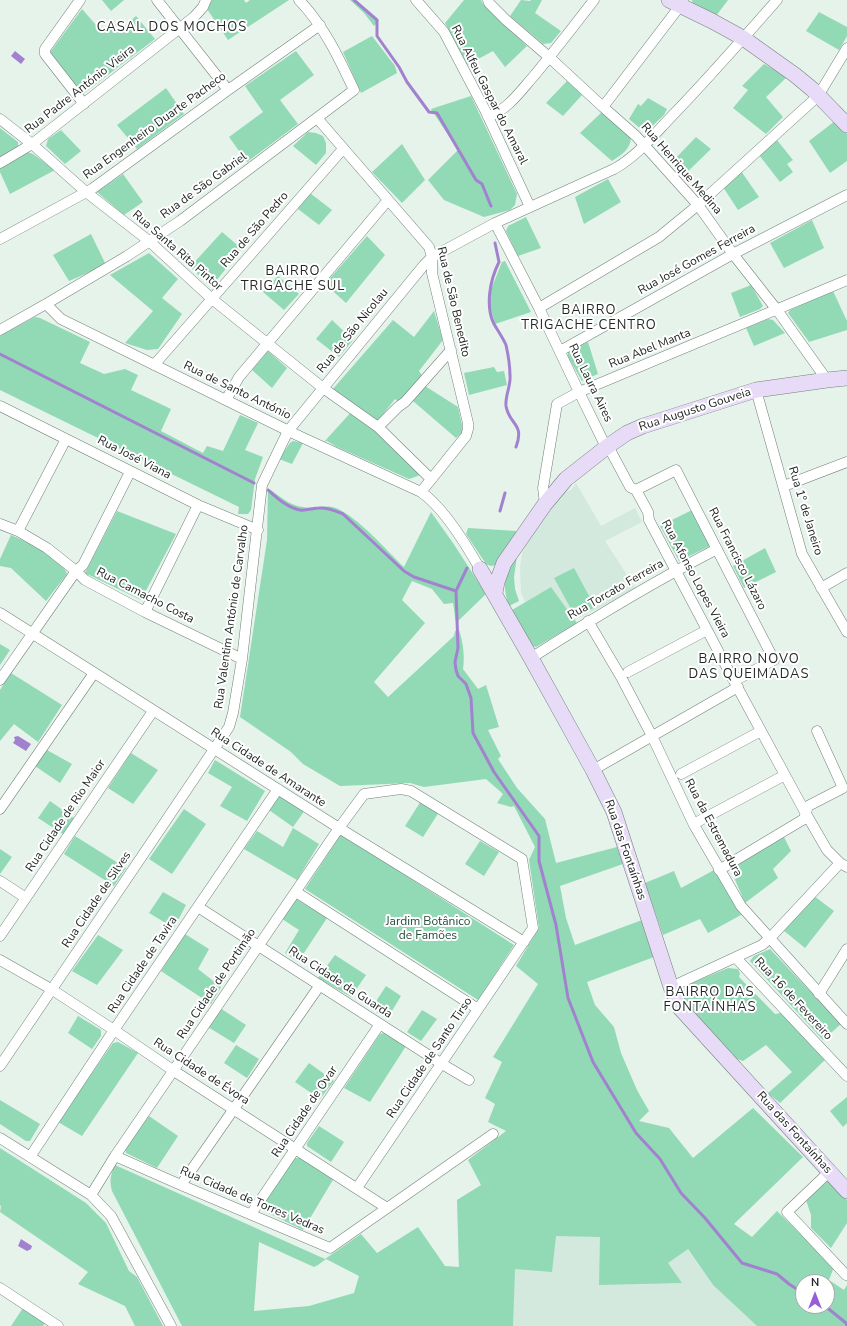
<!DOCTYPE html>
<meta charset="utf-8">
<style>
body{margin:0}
#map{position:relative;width:847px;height:1326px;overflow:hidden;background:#e5f3eb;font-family:"Nunito Sans",sans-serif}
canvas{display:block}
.north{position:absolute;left:795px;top:1274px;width:40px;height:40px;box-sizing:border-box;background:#fff;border:1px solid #a7a9a8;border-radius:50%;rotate:0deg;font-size:11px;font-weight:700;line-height:16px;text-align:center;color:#222725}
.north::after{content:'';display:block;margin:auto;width:14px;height:18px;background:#965fd7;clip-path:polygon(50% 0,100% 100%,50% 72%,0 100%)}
</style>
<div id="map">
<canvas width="847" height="1326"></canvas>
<div class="north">N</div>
</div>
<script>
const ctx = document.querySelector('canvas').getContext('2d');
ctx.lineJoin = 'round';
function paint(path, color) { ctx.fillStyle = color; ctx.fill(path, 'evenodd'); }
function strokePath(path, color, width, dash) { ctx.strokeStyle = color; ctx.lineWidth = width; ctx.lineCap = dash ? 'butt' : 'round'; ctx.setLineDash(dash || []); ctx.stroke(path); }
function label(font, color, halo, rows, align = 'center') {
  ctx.font = font + ' "Nunito Sans",sans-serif'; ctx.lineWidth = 4; ctx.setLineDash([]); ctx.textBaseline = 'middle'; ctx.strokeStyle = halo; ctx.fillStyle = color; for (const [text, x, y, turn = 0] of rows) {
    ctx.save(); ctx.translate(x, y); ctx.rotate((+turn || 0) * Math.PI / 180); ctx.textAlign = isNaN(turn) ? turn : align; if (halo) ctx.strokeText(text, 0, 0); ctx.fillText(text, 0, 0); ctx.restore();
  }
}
paint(new Path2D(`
 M576,483L601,526L635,508L642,522L605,541L636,589L575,620L551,587L525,602L521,593L520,568L522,553L536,526L561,493L571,490Z
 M595,1120L713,1285L757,1326H460L457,1200Z`), '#d3e9dd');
paint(new Path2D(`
 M102,0H124L111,11Z
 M212,0H244L246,3L250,0H289L228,40L207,9Z
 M350,0H356L379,21L374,26L364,13Z
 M464,0H481L483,4L527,46L505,67L493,51L467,65L445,23Z
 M521,0L530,1L531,0H542L535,13L561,31L551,43L543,44L510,16Z
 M692,0H728L716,16L693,5Z
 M82,9L103,33L119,21L123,28L136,16L155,39L83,94L51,53V51Z
 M819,12L847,27V36L839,50L806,31Z
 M372,36L395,66L397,73L361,93L343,52Z
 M296,51L314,75L280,100L298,124L247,162L229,137L263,112L245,86Z
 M764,64L787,77L766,97L783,117L766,134L733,108L748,90L742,86Z
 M567,81L582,95L563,116L546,103Z
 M166,88L184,114L137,149L117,125Z
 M471,96L517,194L515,205L510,210L484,217L444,200L428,180L458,150L431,109Z
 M648,98L667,109L664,115L647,131L642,130L629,119L638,104L641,106Z
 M602,112L631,138C630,150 621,155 612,161L580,133Z
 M835,121L847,134V161L830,173L809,141Z
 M0,128L18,142V147L0,157Z
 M61,130L81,151L65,164L46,146L48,139Z
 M308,132L316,133L323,136L326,143V153L316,165L293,146Z
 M696,137L711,149L682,177L671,163Z
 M777,140L793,160L787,164L793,172L780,182L759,155Z
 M402,144L425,180L402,203L372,172Z
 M27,152L33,154L55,170L10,194L0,172V166Z
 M741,171L759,197L738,210L723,187Z
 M123,174L143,202L124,215L97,192Z
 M608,179L621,202L584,224L575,197Z
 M310,193L332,210L319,225L298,209Z
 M526,217L541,248L518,256L506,231L508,226Z
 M812,220L824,248L784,268L770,243Z
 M222,232L242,249L211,287L190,267Z
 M91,234L106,265L69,281L53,255Z
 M367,236L385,255L346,303L325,284Z
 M149,253L178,279L162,298L182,314L158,349L147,350L125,343L153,311L110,275Z
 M505,261L531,312L495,324L489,302L492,287L502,262Z
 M278,276L299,294L284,310L263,292Z
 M751,285L763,306L760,309L740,317L731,293Z
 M833,291L847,321V330L809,342L788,313L790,310Z
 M434,311L443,340L419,371L423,377L400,403L395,399L376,423L332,390L393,320L414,337Z
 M35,317L40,318L90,342L80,363L104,374L125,369L138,375L131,390L171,409L161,431L203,453L207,446L223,451L240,415L258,423L245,450L263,457L255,479L251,510L248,514H238L239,507L0,390V336Z
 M768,319L773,320L785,333L754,346L746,328Z
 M332,320L353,340L339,357L316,339Z
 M588,342L598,374L582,381L568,357V351Z
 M268,351L287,368L272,388L252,370Z
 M494,367L497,372L504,371L507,385L469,395L464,373Z
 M425,386L458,407L462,425V433L456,438L413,401Z
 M353,410L423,471L418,476L409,479L337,447L327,441L324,442Z
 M293,441L303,443L292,464L279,459L290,443Z
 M268,488C278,495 290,506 303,507C314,509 325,504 336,508C358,517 386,550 404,567L431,512L453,543L486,594L456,623L453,603L444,604L432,589L412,581L402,600L425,623L374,682L388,697L454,636L455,631L459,630C463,642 465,656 463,669L478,689L486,685L499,727L488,730L501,756L498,759L517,788L545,819L556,863L617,847L623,864L560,886L566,918L575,945L642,920L654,957L587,982L595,1005L614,1027L621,1053L637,1090L649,1111L639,1121L669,1128L693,1158L753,1108L803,1157L734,1224L752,1237L777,1211L834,1267L829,1280L844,1290L847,1285V1326H757L713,1285L688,1249L668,1263L682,1283L599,1285L600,1237L556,1236L552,1272L515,1269L513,1326H182L112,1191C109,1180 111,1174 115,1165L325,1259L361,1234L377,1253L418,1227L445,1266L459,1267L457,1200L481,1185L468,1160L506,1131L488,1122L495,1104L485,1098L502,1062L493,1057L538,984L516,966L539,928L529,860L535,847L514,806L511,807L497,803L503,794L486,779L424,787L410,783L340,786L303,764L291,752L240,717L267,540ZM259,1242L314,1267L318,1265L326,1259L359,1276L354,1293L309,1306L254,1311ZM803,1282H827V1306H803Z
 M692,510L710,546L679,561L660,526Z
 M117,511L176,534L141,600L85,573Z
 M468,528L517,531L496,565L491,566L486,564L466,534Z
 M11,535C27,542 62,557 67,574L46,601L11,568L0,566V559Z
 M765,548L776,572L744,588L733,566Z
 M517,556L514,577L515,589L519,601L509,606C502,584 504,576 517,556Z
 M574,568L595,607L576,618L554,578Z
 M551,587L577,623L536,647L532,646L512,610Z
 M0,644L10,650L0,665Z
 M11,673L62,705L38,742L14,724L0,741V690Z
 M47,750L72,764L60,783L35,766Z
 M131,753L158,770L133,804L108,788Z
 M215,760L265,791L247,821L220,806L232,787L208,773Z
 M281,793L305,810L293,827L269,810Z
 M50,801L74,818L63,834L38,818Z
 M421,801L439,812L423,837L405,826Z
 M184,809L206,824L172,874L149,859Z
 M293,828L319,844L297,880L244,849L257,831L283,847Z
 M341,834L514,945L478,1000L305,889Z
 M75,836L126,868L114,886L64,854Z
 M784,837L791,851L773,869L778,878L745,903L730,868Z
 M480,841L499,852L484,876L465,864Z
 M0,849L12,857L0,874Z
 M714,870L741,915L708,933L700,919L663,935L645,883L674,871L681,888Z
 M163,892L186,905L174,928L149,913Z
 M814,896L834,911L805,948L783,930Z
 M296,899L327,918L298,962L285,953L299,930L282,919Z
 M185,934L209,949L198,969L221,987L211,1004L161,971Z
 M98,935L123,950L97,985L72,971Z
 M770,949L841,1024L823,1040L750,961L754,956Z
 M335,955L366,975L351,997L318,978Z
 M728,968L738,969L740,973L739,977L775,1014L781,1013L826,1059L780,1103L768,1093L792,1072L766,1045L743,1061L737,1059L686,1004C684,998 682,991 687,985Z
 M386,986L401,996L387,1019L371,1009Z
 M220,1008L246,1025L234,1043L208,1027Z
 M422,1010L437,1019L421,1041L407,1032Z
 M78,1016L101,1030V1036L92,1049L68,1033Z
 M384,1033L406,1046L370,1102L344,1088L380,1034Z
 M118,1042L138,1053L82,1136L58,1122L113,1043Z
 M236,1045L259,1059L247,1078L224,1063Z
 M309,1063L334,1081L320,1099L295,1082Z
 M847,1097V1123L843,1127L830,1111Z
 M0,1100L40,1124L30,1141H26L0,1124Z
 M149,1116L178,1136L157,1168L126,1153L125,1149Z
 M319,1126L344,1142L331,1162L307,1146V1143Z
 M0,1148L86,1203L106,1223L129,1271L137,1277L163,1326H135L125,1306L78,1284L88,1272L0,1212L1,1206L0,1205Z
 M294,1158H300L334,1178L303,1230L262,1210V1206Z
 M828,1181L847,1200V1223L831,1248L811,1228V1215L806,1200Z
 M23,1308L45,1323L43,1326H11Z`), '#92d9b5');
paint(new Path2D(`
 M15,51L25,59L21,64L11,56Z
 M18,736L31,744L26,751L13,743L15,740L14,737Z
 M21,1239L32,1246L31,1249L27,1251L18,1246Z`), '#a282cf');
strokePath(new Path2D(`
 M354,0L377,20V36L399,67L407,82L429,112L437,113L476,180L482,184L491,206
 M495,243L499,262C490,280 485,306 494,324C498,331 503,338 506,345C508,354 510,366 510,376C511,386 505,395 506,406C509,425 525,423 516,447
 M0,354L254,483
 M268,490C277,498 288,508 300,510C306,511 313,508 319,508C328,507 335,511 343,514L404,571L414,577L456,591
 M500,511L505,493
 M467,568L456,591L458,648L455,662L456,670L458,676L466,684L471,698L473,733L494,772L539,836V861L556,925L568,998L593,1062L636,1133L660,1159L681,1193L705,1218L742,1263L777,1274L789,1284L803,1293
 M825,1306L846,1323L847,1326`), '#a282cf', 3);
const street = new Path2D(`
 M80,0L45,49V54L84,104
 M157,0L228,90
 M416,0L444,32L485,110L530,207
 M488,0L489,3L506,20L549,57L603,107L636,136L698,205L733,254L777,310L827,380
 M603,107L683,2
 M488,117C508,109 519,93 533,77C554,52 574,26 594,0
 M317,118L429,247L432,257V273L468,423V429L466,436L421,492
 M0,119L32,144L86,192L149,241L212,299L323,388L378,427L431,479
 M0,163L32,144L194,17L203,7L206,0
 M495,223L539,308L579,392L604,443L608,446L630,487L636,490L648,512L649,520L734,681L805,812L827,850L840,863L847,867
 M0,239L92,189L228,90L320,25
 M46,304L61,319L299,436L421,492C443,507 467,546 480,569
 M539,308L659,237L698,205L818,96L847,48
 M0,330L46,304L127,256L180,221L354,90C339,58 324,26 299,0
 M560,351L733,254L847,195
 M154,365L343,149
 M756,390L802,554L847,632
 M226,400L239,377L388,200
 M0,406L198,505L258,530
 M378,427L398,407L405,402L451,350
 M784,486L847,462
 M636,490L676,470L774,660L734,681
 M545,504L543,488L557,404L579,392L847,280
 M0,524L18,531L47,548L76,571L85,580L145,612L242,659
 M18,531L66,439
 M821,588L847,573
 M145,612L198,505
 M0,613L339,828L524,942
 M588,621L621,677L652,736L694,825L741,906L847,1024
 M531,658C592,619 653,582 717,549
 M628,672L707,630
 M0,680L76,571L83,565L130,472
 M593,770L738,687
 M681,774L761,731
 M0,809L94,673
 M699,821L785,775
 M719,870L804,819L808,806L843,788L817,731
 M0,881L26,898
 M296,892L478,1009
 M198,907L442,1064L469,1080
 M0,936L153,711
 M736,958L847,1076
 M0,960L51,989L114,1030L174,1071L387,1208
 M671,987L762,945L770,938L840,863
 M819,994L847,949
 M0,1066L134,868L229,727L233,713L242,659L262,485L288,431L424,265L432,257L495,223L614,169C636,157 653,136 670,118C707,80 742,40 777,0
 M0,1138L91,1195L111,1216L171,1326
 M115,1156L181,1185L330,1248L493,1134
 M30,1157L114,1030L278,789
 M829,1172L787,1212L846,1275
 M181,1185L320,985
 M91,1195L115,1156L339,828L364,794L401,789L411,791L522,859L533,928L357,1188
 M251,1214L380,1024
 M0,1288L58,1326`);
const secondary = new Path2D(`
 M669,0L712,21L743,38L795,75L812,89L847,125
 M480,569L531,658L593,770L614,812L671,987L680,1008L847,1191
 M495,593L497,582L504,563L545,504L566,479L608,446L627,433L643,426L756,390L827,380L847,378`);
strokePath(street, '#74817a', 11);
strokePath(secondary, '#74817a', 16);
strokePath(street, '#fff', 10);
strokePath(secondary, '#e7dbf8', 15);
label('12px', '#222725', '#fff', [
 ["Rua Padre António Vieira",80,90,-38],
 ["Rua Alfeu Gaspar do Amaral",489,95,63],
 ["Rua Engenheiro Duarte Pacheco",155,126,-36],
 ["Rua Henrique Medina",681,169,49],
 ["Rua de São Gabriel",204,186,-36],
 ["Rua de São Pedro",255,230,-49],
 ["Rua Santa Rita Pintor",177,251,41],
 ["Rua José Gomes Ferreira",697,260,-29],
 ["Rua de São Benedito",453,302,77],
 ["Rua de São Nicolau",353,331,-51],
 ["Rua Abel Manta",650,349,-22],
 ["Rua Laura Aires",590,383,64],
 ["Rua de Santo António",237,391,26],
 ["Rua Augusto Gouveia",695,410,-18],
 ["Rua José Viana",134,458,27],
 ["Rua 1º de Janeiro",805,511,73],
 ["Rua Francisco Lázaro",737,559,63],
 ["Rua Afonso Lopes Vieira",695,579,62],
 ["Rua Torcato Ferreira",616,590,-30],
 ["Rua Camacho Costa",145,596,27],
 ["Rua Valentim António de Carvalho",232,617,-82],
 ["Rua Cidade de Amarante",268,768,33],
 ["Rua Cidade de Rio Maior",66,816,-56],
 ["Rua da Estremadura",713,828,62],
 ["Rua das Fontaínhas",625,850,71],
 ["Rua Cidade de Silves",97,900,-56],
 ["Rua Cidade de Tavira",143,965,-56],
 ["Rua Cidade da Guarda",340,983,33],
 ["Rua Cidade de Portimão",217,984,-56],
 ["Rua 16 de Fevereiro",793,999,47],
 ["Rua Cidade de Santo Tirso",430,1058,-56],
 ["Rua Cidade de Évora",201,1072,33],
 ["Rua Cidade de Ovar",305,1112,-56],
 ["Rua das Fontaínhas",794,1133,48],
 ["Rua Cidade de Torres Vedras",252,1201,23]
]);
label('12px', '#224c38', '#fff', [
 ["Jardim Botânico",428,922],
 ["de Famões",428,936]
]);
ctx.letterSpacing = '1px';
label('13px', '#222725', '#fff', [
 ["CASAL DOS MOCHOS",172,28],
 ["BAIRRO",293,272],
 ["TRIGACHE SUL",293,287],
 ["BAIRRO",589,311],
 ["TRIGACHE CENTRO",589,326],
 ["BAIRRO NOVO",749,660],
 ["DAS QUEIMADAS",749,675],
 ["BAIRRO DAS",710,993],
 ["FONTAÍNHAS",710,1008]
]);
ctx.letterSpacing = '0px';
</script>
